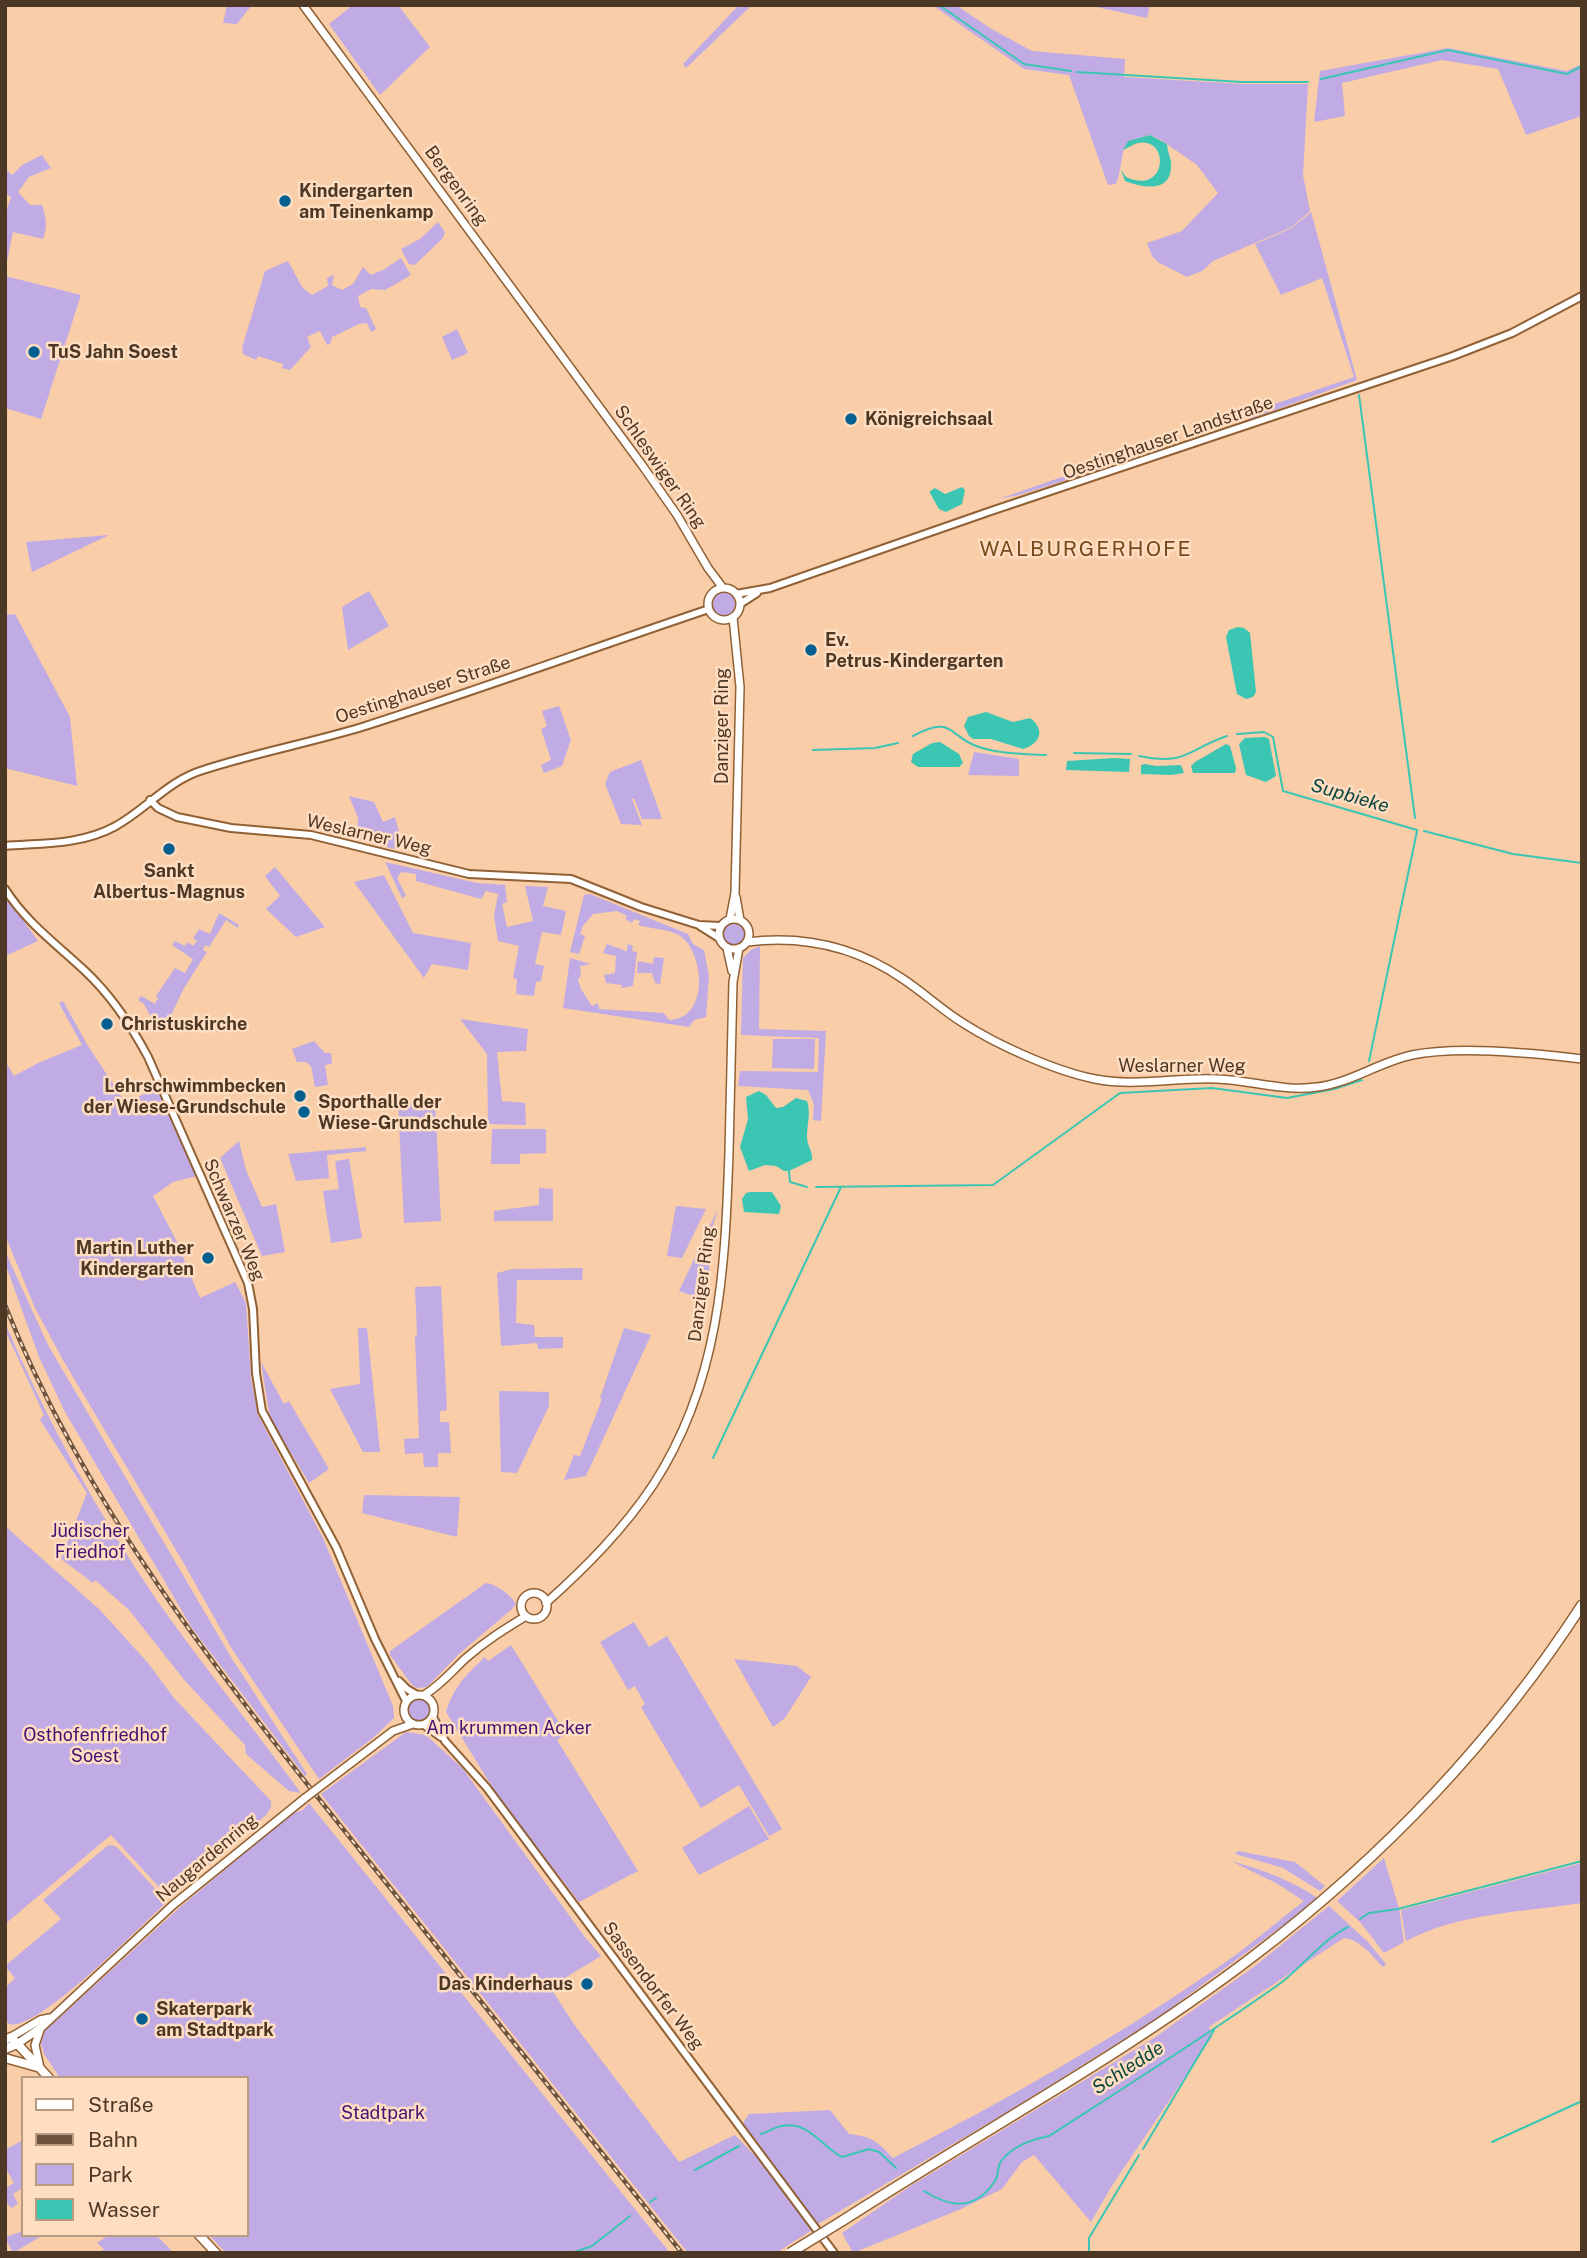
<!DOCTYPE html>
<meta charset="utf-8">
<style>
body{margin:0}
#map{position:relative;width:1587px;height:2258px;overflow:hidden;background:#f8cda8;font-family:"Public Sans",sans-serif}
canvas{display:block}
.frame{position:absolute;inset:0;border:7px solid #4d3825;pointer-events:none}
.legend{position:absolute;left:21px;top:2076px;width:228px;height:161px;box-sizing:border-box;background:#feddc1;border:2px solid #b79b83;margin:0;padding:9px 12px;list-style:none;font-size:21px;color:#4d3825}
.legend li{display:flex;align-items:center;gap:14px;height:35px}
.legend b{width:35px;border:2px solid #b79b83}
</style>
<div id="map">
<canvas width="1587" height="2258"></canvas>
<div class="frame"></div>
<ul class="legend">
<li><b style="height:9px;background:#fff"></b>Straße</li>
<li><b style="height:9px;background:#6c533d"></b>Bahn</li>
<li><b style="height:19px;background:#c1abe5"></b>Park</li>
<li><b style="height:19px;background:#3ac6b3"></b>Wasser</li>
</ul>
</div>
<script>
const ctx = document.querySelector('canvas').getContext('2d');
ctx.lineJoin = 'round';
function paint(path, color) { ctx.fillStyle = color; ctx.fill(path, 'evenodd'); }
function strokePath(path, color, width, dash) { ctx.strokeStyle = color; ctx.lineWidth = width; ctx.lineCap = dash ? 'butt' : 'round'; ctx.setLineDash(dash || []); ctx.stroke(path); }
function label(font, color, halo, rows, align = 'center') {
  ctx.font = font + ' "Public Sans",sans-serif'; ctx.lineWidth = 5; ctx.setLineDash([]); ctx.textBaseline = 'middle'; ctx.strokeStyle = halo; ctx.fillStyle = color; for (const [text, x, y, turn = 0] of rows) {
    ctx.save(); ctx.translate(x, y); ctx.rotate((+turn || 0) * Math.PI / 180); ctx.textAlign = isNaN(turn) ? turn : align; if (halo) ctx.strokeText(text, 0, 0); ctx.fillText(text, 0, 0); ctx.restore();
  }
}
paint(new Path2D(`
 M227,5H251V6L237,24L223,23Z
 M353,5H398L430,47L380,95L329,24Z
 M739,5H752L686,68L683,64Z
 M932,5H956L990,28L1032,51L1125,59L1124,77L1243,84H1308L1303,175L1310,211L1292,227L1213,261L1202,271L1187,277L1158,262L1152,256L1147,243L1182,231L1218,193L1197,165L1161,140L1150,135L1128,141C1120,154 1122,169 1116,184L1108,185L1069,75L1024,69Z
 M1087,5H1150L1147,18Z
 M1448,48L1567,71L1582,64V116L1526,135L1498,69L1442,60L1342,83L1345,116L1314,122L1320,71Z
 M42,155L51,168L29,177L18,192L30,205H42C46,218 48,226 43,239L13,232L5,271V215L11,197L5,193V169L12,175L22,165Z
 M1311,212L1357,380L1248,420L1245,414L1354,377L1322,278L1281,295L1255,244L1292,228Z
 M438,222L445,232L443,238L415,265L409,264L401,249L420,239Z
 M401,258L411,275L385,290L371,289L358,296L360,307L366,308L376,329L371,332L367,323L359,324L332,337L330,344L327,345L320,331L307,337L311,347L290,370L282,368L283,364L258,356L256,360L243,354L242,348L265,271L288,261L302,287L312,295L328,286L327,278L334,275L332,285L342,290L353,284L363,267L371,275L383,270Z
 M5,276L81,295L41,419L5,408Z
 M457,329L468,353L452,360L442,337Z
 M1102,463L1101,469L1019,495L999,499Z
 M109,535L32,572L26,542Z
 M369,591L389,626L348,650L342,607Z
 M711 604a12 12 0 1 1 24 0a12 12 0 1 1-24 0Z
 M15,614L70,717L77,786L5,768V615Z
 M559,706L571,740L562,766L544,773L541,765L551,760L541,729L547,726L542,711Z
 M974,752L1019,759V776L968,775Z
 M641,760L662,819H642L634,798L632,799L642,825L621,824L605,784L610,772Z
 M349,796L374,802L383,822L395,817L403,847L394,849L357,839L358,818Z
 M385,862L477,883L505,885L507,902L502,904L507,927L533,921L525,886L548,887L543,906L566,911L561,935L542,932L535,964L544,966L541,981L536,982L534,996L516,994L517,979L513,978L519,946L498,941L494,916L498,894L486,891L481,899L416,881V874L401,872L397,878L406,896L402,898Z
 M275,867L325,927L296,937L266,909L280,896L265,876Z
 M384,875L413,933L471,943L468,970L432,964L424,978L354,882Z
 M590,894L688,934L693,944L704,950L709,976L706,1017L694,1020L689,1027L563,1008L570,958L591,964L580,966L581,975L578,980L581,989L592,1006L598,1003L599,1009L664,1013L669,1020C707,1019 705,962 685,940C674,928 653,930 638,925L640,921L634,919L632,923L625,919L627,916L617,911L593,914L583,926L580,934L585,936L579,954L570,952L584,895Z
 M5,895L38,941L5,956Z
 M219,913L239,925L238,928L226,920L209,947L205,945L203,950L207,952L184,988L166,1026L161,1019L154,1023L144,1004L138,1000L141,996L155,1004L158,998L156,996L175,968L185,973L193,959L172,945L175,941L185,946L187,942L193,946L197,941L193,938L199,929L210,934Z
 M722 934a12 12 0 1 1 24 0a12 12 0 1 1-24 0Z
 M607,944L626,951V954L628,944L633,946L632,951L637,952L633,986L621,988L622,985L606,983L604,975L615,973L616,956L603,953Z
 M760,946L759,1029L826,1031L821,1121L813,1120L814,1104L808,1090L738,1086L740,1071L818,1072L819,1038L741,1035L743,958L751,950Z
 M654,957L664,958L660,984L655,983L652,973H637L638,961L653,964Z
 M63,1001L88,1046L125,1102L157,1089L197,1176L173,1182L153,1196L177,1242L200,1298L235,1282L246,1303L251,1378L258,1415L323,1538L393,1706L394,1718L373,1738L319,1779L232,1649L183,1562L63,1360L35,1308L5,1235V1061L14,1076L38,1063L82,1045L59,1003Z
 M460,1019L528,1029L526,1051L497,1052L502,1101L525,1103L526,1125L488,1124L487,1054Z
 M773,1039H815L814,1069L772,1068Z
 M314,1041L325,1053H331L332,1064L325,1065L328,1085L315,1087L311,1066L306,1062H297L292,1049Z
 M435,1102L441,1221L404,1223L398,1103Z
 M492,1129H546V1153L520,1154V1164H491Z
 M239,1141L246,1170L262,1207L276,1204L285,1252L262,1256L220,1158Z
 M366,1147V1151L327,1155L329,1178L296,1181L288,1154Z
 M349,1159L362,1238L331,1243L323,1191L339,1189L335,1161Z
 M539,1188L553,1189V1221H494V1211L539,1205Z
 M676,1206L706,1209L682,1258L667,1256Z
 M718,1209L712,1229L707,1301L679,1291Z
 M5,1251L48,1345L231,1657L307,1774L305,1776L192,1628L65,1412L39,1357L5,1263Z
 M583,1268L582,1280H517L516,1323L534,1325L535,1337H563V1348L538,1349L537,1343L501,1346L497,1273L513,1269Z
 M441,1286L447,1410L440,1411V1422H449L451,1453H438V1467H424L423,1453L405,1454L404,1439L419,1438L415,1336L417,1335L415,1287Z
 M5,1323C47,1421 98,1514 158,1602C204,1667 254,1729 301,1793L289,1791L246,1754L245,1745L185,1681L129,1610L95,1580L93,1583L61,1559L87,1493L40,1420L44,1415L5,1330Z
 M358,1328H367L380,1452H363L330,1389L360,1384Z
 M624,1328L651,1335L586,1476L564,1480L574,1455L580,1456L602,1399L600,1398Z
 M261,1362L284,1404L289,1401L329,1469L309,1483L273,1423L269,1412Z
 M499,1391L549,1392V1406L517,1473L501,1472Z
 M364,1495L460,1497L457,1537L362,1513Z
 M5,1526L100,1610L148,1663L174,1698L271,1801V1807L267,1814L170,1899L111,1835L5,1924Z
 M486,1583C496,1584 511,1595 516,1604L512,1609L459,1654L427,1687L417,1688L412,1685L390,1655V1651Z
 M634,1622L649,1647L667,1636L782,1829L769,1836L739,1785L701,1808L641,1707L645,1704L635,1686L628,1690L600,1642Z
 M511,1645L566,1734L557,1740L638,1871L579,1902L499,1798L446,1712C454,1686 466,1675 485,1657L488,1661Z
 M734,1659L797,1666L811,1677L785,1718L773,1727Z
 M407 1710a12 12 0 1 1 24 0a12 12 0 1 1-24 0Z
 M406,1732L426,1735L463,1769L584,1936L601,1956L550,1987L573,2023L679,2162L735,2135L768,2169L812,2230L776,2253H688L321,1794Z
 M309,1803L670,2253H226L209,2235H247V2078H60L44,2054L40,2040L46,2030L178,1909L291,1814L303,1810Z
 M749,1806L769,1839L699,1875L682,1848Z
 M112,1845L118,1848L167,1902C142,1924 37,2033 9,2024L5,2020V1988L15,1978L5,1966L61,1919L43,1900L107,1846Z
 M1238,1851L1295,1862L1325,1886L1320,1891L1283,1868L1235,1854Z
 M1384,1858L1399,1908L1404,1942L1384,1953L1360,1922L1337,1901Z
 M1231,1861C1263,1870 1291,1880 1319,1899L1156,2019L1012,2109L818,2224L743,2123L749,2114L830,2110L849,2134C873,2137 877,2141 893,2158C1002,2102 1109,2042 1211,1972C1243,1951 1273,1925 1304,1901L1276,1883Z
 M1582,1863V1903C1523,1912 1459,1913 1406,1941L1401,1910Z
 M1329,1906L1368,1942L1386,1964L1383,1967C1371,1955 1361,1940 1344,1938C1299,1967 1254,1997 1209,2027L1212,2037L1113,2184L1091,2222L1034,2155L1022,2162L1002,2189L961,2209L853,2253L842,2233L912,2185L1154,2038L1255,1966Z
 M23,2140V2188L13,2194L18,2204L11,2208L5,2200V2188L14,2183L5,2167V2150Z
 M23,2231V2235H43L13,2253L5,2237Z
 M109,2235H156L174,2253H98L104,2249L97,2243Z`), '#c1abe5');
paint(new Path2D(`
 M1150,135L1167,144C1167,152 1172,159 1171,167C1170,194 1141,187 1125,181L1121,170L1126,177C1168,196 1170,136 1138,143C1133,144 1128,148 1123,150L1128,141Z
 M962,487L965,490L962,504L946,512L939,509L930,493V491L935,488L945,494Z
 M1238,627L1244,628L1250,633L1256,692L1253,697L1246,699L1237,694L1226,637L1229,630Z
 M986,712L1013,722L1030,718C1046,730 1040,744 1023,749L991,739H973L969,736L964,726L968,717Z
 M1265,737L1269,739L1276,776L1266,782L1246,775L1239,744L1245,738Z
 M940,742L959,754L963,763L959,767H918L911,762L913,754L932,743Z
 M1226,744L1230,746L1236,768L1235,773H1193L1191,766L1195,762Z
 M1114,758L1130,759L1129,772L1066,770L1067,761Z
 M1145,764L1156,766L1181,765L1184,773L1171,775L1141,774V765Z
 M759,1091L766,1095L776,1108L783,1107L796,1098L807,1101C811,1114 807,1124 807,1137C807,1146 813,1151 812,1160L789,1171H784L776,1166L765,1165L749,1171L740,1147L748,1119L746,1097Z
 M750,1192H772L781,1206L779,1214L744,1212L742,1199L746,1193Z`), '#3ac6b3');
strokePath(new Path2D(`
 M939,5L1024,64L1071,71
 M1077,72L1242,82H1308
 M1321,79L1448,50L1567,74L1582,66
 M1359,395L1415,818
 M1237,734L1264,732L1273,737L1283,791L1417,830
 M913,736C954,714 948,737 979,747C1000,754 1024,754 1046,755
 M813,750L875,748L898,743
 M1074,753L1131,754
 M1139,756C1187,766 1188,749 1227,736
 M1424,831L1513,854L1582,863
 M1369,1061L1417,831
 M789,1171L790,1182L807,1187
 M816,1187L993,1185L1120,1093L1212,1088L1287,1098L1334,1089L1362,1080
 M713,1458L841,1187
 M1360,1919L1369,1913L1398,1909L1582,1861
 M761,2134C768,2132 775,2127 782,2126C808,2120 822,2147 842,2157L869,2149L879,2152L896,2168
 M1492,2142L1582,2101
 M1143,2149L1214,2030
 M695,2170L739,2146
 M924,2191C951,2208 975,2211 995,2181C999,2175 997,2167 1001,2161C1013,2146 1030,2140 1049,2136C1125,2087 1203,2038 1278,1985C1302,1968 1320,1941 1348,1927
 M650,2202L656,2198
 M572,2253L592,2246L630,2216
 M1089,2253V2238L1139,2155`), '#3ac6b3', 2);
const tertiary = new Path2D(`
 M736,594L770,588L991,511L1453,356L1512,333L1582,296
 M740,604L757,593
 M150,800L158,808L177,817L231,828L311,835L469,874L571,879L641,907L699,925L721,926
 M5,846C42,843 80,845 114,827C146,810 167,781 203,770C255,753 309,743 362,727C478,690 593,648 709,609
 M5,889C26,922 56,944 84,970C111,995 131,1025 148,1057L248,1283L253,1309L256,1373L262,1411L336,1547L375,1639L406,1701
 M700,926L719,938
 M399,1681L407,1689L417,1695
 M433,1717L445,1741L487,1788L834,2253
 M424,1725L441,1737`);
const secondary = new Path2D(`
 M303,5L642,465L677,515L708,568L723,588
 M708 604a16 16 0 1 1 32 0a16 16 0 1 1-32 0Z
 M736,897L740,920
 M719 934a15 15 0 1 1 30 0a15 15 0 1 1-30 0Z
 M730,919L735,893L740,687L733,617
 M747,942C804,935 856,947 903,979C924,993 942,1010 963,1023C997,1045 1055,1071 1095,1079C1135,1087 1176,1077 1217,1079C1250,1080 1284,1092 1317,1087C1351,1083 1379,1062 1412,1055C1459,1045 1534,1053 1582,1059
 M727,948L732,971
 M521 1606a13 13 0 1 1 26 0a13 13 0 1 1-26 0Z
 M546,1603C586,1567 623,1530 653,1485C720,1382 725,1271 729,1152C730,1095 732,1039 733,982L739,948
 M404 1710a15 15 0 1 1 30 0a15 15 0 1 1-30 0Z
 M424,1695C441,1685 452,1671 466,1658C485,1641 505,1629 526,1616
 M351,1763L393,1731L413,1724
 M40,2030L35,2045L40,2068
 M11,2037L40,2020L49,2018
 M17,2044L42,2027L173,1905L305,1798`);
const primary = new Path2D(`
 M5,2040L11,2037L49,2078
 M5,2049L17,2044
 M5,2058L37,2067
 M199,2235L216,2253`);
const trunk = new Path2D(`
 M842,2221C978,2133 1122,2056 1251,1958C1380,1860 1494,1741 1582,1605`);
strokePath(tertiary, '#916135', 10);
strokePath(secondary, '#916135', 10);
strokePath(primary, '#916135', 11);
strokePath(trunk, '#916135', 12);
strokePath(tertiary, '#fff', 6);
strokePath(secondary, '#fff', 7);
strokePath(primary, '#fff', 8);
strokePath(trunk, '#fff', 9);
const rail = new Path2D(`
 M5,1305C86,1509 223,1679 359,1849C467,1984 574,2118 682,2253`);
strokePath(rail, '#6c533d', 4.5);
strokePath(rail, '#feddc1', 2, [5]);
const secondaryBridge = new Path2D(`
 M305,1798L351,1763`);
const trunkBridge = new Path2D(`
 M790,2253L842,2221`);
strokePath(secondaryBridge, '#916135', 10, []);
strokePath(trunkBridge, '#916135', 12, []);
strokePath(secondaryBridge, '#fff', 7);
strokePath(trunkBridge, '#fff', 9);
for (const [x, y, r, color] of [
 [285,201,7,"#055f90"],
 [34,352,7,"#055f90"],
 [851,419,7,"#055f90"],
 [811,650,7,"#055f90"],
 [169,849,7,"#055f90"],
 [107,1024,7,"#055f90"],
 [300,1096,7,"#055f90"],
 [304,1112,7,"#055f90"],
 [208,1258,7,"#055f90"],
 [587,1984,7,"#055f90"],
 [142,2019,7,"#055f90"]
]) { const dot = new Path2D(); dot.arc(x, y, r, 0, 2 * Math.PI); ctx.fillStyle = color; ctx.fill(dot); strokePath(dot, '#feddc1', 2.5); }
label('18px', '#4d3825', '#feddc1', [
 ["Bergenring",456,186,54],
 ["Oestinghauser Landstraße",1168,438,-19],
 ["Schleswiger Ring",660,467,55],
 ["Oestinghauser Straße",423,690,-18],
 ["Danziger Ring",722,726,-90],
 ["Weslarner Weg",369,835,13],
 ["Weslarner Weg",1182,1066],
 ["Schwarzer Weg",234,1220,67],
 ["Danziger Ring",702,1284,-83],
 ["Naugardenring",207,1858,-40],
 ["Sassendorfer Weg",653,1986,53]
]);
label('bold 18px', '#4d3825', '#feddc1', [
 ["Kindergarten",299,191],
 ["am Teinenkamp",299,212],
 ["TuS Jahn Soest",48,352],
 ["Königreichsaal",865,419],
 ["Ev.",825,640],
 ["Petrus-Kindergarten",825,661],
 ["Sankt",169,871,"center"],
 ["Albertus-Magnus",169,892,"center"],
 ["Christuskirche",121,1024],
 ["Lehrschwimmbecken",286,1086,"right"],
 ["der Wiese-Grundschule",286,1107,"right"],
 ["Sporthalle der",318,1102],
 ["Wiese-Grundschule",318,1123],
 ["Martin Luther",194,1248,"right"],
 ["Kindergarten",194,1269,"right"],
 ["Das Kinderhaus",573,1984,"right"],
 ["Skaterpark",156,2009],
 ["am Stadtpark",156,2030]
], 'left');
label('18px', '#441272', '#feddc1', [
 ["Jüdischer",90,1531],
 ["Friedhof",90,1552],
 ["Am krummen Acker",509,1728],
 ["Osthofenfriedhof",95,1735],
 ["Soest",95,1756],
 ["Stadtpark",383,2113]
]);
label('italic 19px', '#0d4941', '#feddc1', [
 ["Supbieke",1350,796,16],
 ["Schledde",1128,2068,-33]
]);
ctx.letterSpacing = '2px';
label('21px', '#774a1c', '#feddc1', [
 ["WALBURGERHOFE",1086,550]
]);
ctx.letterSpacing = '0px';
</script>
